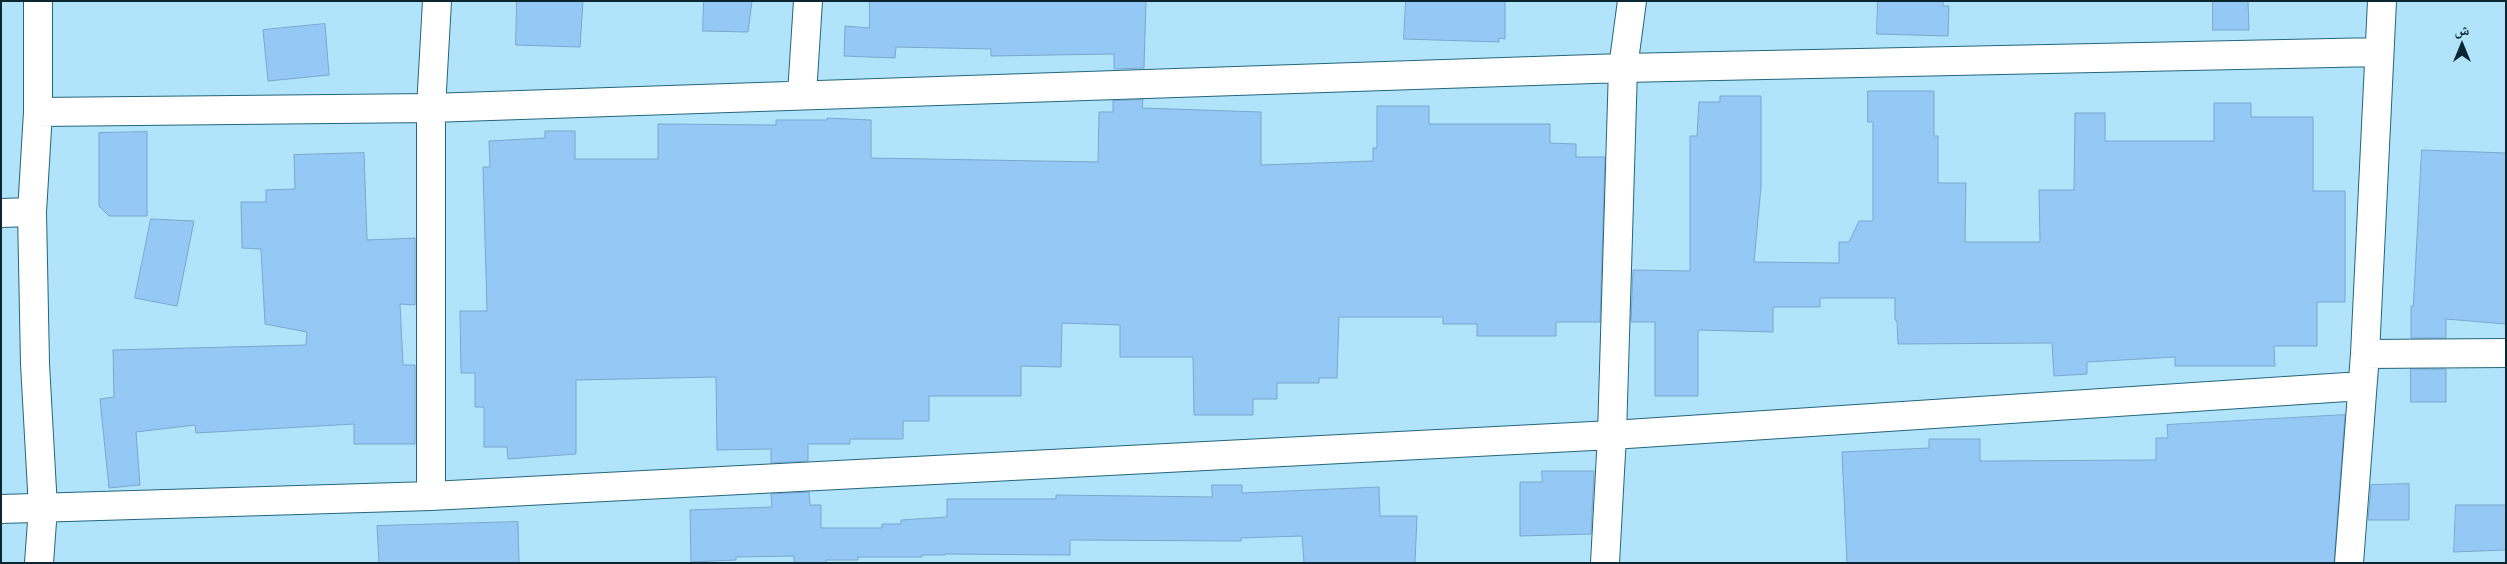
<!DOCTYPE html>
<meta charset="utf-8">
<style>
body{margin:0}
#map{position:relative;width:2507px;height:564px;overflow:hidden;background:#b1e4fa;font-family:"PT Sans","Noto Naskh Arabic",sans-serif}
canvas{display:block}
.frame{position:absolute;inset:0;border:2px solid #0a2630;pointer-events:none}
.north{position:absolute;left:2437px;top:20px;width:50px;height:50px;-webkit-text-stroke:4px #b1e4fa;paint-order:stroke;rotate:0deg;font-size:14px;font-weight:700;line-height:20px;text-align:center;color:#0a2630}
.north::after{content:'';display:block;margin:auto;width:18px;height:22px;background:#0a2630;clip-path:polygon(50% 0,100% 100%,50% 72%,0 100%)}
</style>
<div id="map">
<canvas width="2507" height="564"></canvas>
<div class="frame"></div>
<div class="north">ش</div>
</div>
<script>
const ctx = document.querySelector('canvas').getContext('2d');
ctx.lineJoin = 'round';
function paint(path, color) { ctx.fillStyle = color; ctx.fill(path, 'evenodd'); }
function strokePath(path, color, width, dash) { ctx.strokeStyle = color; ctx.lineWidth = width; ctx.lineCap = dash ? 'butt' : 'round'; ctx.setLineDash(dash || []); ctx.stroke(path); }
const building = new Path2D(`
 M517,1H583L580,47L516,45Z
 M704,1H752L748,32L703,31Z
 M870,1H1146L1144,68L1114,69V54L991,56V49L896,47L895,58L844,56L845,26L869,28Z
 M1406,1H1505V39L1499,38V42L1404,39Z
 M1878,1H1943V6H1949L1948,36L1877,34Z
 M2213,1H2248L2249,30H2213Z
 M325,24L329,75L268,81L263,30Z
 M1868,91H1934V136H1938V183H1966L1965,242H2040L2039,190H2074L2075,113H2105V141H2214V103H2251V117H2313V191H2345V302H2317V346H2274L2275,366H2175V357L2087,362V374L2054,376L2052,343L1898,344L1897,321L1895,320V298H1820V307H1773V332L1698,330V396H1655V322H1631L1633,270L1690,271V136H1697L1699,102H1720V96H1761V187L1754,262L1839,263V242H1849L1859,221H1873V122H1868Z
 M1143,100L1142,108L1261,112V165L1373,161V148H1377V106H1429V124H1550V143L1576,144V157H1605L1600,322H1556V336H1477V324H1443V317H1339L1337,378H1319V383H1277V399H1253V415H1194L1193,357H1120V325L1062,323L1061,367L1021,366V396H929V421H903V439H850V444H808V461L771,463V449L717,450L716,377L576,380V454L508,459L507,447H484V407H475V373H461L460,311H487L483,167H490L489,141L545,138V131H575V159H658V124L776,125V120H827V118L871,120V158L1098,162L1099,112H1113V101Z
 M147,132V216H109L99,206V133Z
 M2422,150L2506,153V324L2446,319V338H2411V306H2413Z
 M364,153L367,240L415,238V305L400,304L403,365H415V444H354V424L196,433L195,425L136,432L140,485L109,488L100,399L114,397L113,350L306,345L307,332L265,324L261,249L242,248L241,202H266V190L295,189L294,155Z
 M151,219L194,221L177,306L135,298Z
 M2411,369H2446V402H2411Z
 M2345,415L2334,563H1847L1842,452L1929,448V439H1980V461L2156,460V438H2168L2167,425Z
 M1542,471H1594L1591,534L1520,536V482H1542Z
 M2409,484V520H2368L2371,485Z
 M1212,485H1242V493L1379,487L1380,516H1417L1415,563H1304L1302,536L1241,538V541L1070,540V555L945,554V555H922V557H858V560H826V563H794V556L736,557V560L691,562L690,510L772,507L771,494L809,492L810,505H821V528H882V524H901V520L947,517V499H1056V495L1212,497Z
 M2456,505H2506V550L2454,552Z
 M518,522L519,563H379L377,526Z`);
paint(building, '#95c8f5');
strokePath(building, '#79a7ce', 1);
const minor = new Path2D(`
 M38,1V112L32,212L35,364L43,508L39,563
 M802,94L808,1
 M38,112L431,108L1623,68L2379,52
 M1,213L32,212
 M2365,354L2506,353
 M431,496V108L437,1
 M1,509L431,496L1612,435L2362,386
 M1605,563L1612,435L1623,68L1632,1
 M2349,563L2365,354L2382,1`);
strokePath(minor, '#23667e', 30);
strokePath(minor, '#fff', 28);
</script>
